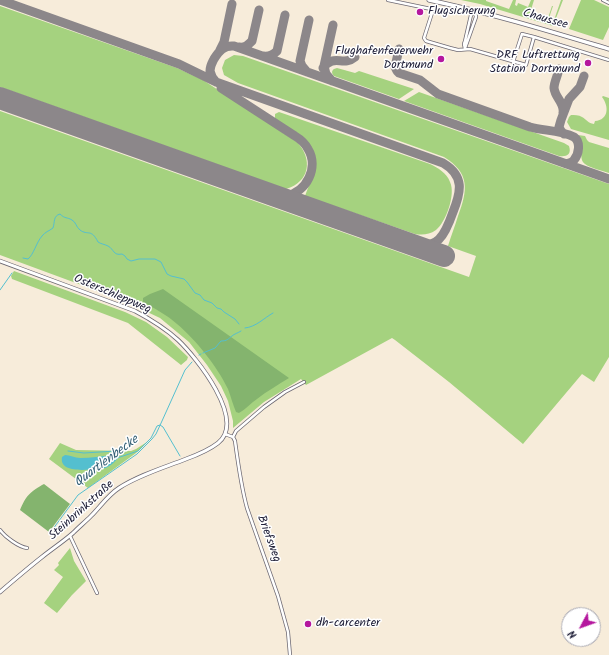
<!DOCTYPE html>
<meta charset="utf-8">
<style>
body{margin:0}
#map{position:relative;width:609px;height:655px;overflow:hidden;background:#f7ecda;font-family:Kalam,sans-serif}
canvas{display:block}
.north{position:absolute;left:561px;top:607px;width:40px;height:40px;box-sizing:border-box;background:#fff;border:1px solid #a7a7b1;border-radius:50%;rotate:229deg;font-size:11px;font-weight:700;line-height:16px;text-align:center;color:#22223b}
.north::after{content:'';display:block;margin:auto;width:14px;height:18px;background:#b5179e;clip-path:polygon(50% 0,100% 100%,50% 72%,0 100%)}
</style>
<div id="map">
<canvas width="609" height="655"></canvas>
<div class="north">N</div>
</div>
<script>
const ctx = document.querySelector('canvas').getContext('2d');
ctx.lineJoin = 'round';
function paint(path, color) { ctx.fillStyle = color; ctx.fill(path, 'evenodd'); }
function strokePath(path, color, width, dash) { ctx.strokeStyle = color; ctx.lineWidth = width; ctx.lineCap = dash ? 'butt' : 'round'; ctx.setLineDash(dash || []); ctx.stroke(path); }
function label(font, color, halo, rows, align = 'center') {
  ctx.font = font + ' Kalam,sans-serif'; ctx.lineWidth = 3; ctx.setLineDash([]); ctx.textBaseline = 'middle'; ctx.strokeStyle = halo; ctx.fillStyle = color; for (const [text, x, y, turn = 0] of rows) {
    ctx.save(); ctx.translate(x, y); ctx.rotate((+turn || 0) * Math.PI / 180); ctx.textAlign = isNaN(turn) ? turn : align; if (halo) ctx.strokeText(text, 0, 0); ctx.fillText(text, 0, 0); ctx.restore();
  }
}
paint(new Path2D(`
 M461,0H486V1L509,9L513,0H516L515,5L517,6L518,3L528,7L531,0H534L530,13H529L528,15L547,21L552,6H553L548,21L553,23L561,0H563L553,26L480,4Z
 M581,0H594L609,7V27L603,40L569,29Z
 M0,6L177,68L203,80L297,142C313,159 310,182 286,189L0,87Z
 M234,55L243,56L609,184V357L594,382L582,374L523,444L449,382L395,340L392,338L306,385L301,379L264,402L233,428V421L228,401L221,386L207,365L189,342L160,318L122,300L0,255V111L469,277L476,256L448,246C451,236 455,226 458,216C468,190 470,173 444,157L238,83L224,75L222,68L225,60Z
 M337,68L355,73L359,71L414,89L399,99L334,76C332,74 331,71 334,69Z
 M419,92L564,143L569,146C572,155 566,157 559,156L404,101Z
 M603,96L609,98V140L571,129L567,122L569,117L571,115C574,115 579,115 582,117C587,120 588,123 594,124L595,121C609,120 609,106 602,97Z
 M279,112L430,164C438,168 447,173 450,182C456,194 446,222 436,230C429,235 422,235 415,234L305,196C308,187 313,178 314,169C319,142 293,133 275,119V114Z
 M578,135L585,136L587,140L589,142L609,148V173C603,171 590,168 585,164C577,158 586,145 578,135Z
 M14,271L125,312L146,322L167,337L188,357L187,360L181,365L128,323L12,279L11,276Z
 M147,442L136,453L88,488L49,459L60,443L76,450L131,451L136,449Z
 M70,548L74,561L86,581L72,595L57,613L44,603L63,577L54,570L59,565L58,563Z`), '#a5d27f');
paint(new Path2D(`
 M163,289L289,378C278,385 267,391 257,399C251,403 246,409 239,413L236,412C233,405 231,397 228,389C217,366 196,340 177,324C167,315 154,308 143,302V298L150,294Z
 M44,484L70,504L49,532L20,510C26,496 29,493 42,485Z`), '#84b46e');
paint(new Path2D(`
 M65,455C70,455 75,458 80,458C91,458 102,456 112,455H115L118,458C115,462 109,467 105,468C102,469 98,469 95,469C86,470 59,473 62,457Z`), '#54bfcf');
strokePath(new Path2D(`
 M23,258L28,259C34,254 36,243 42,236C45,232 49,231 53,228C55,222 53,216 60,214C65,219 67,217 72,220C76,222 76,227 80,230C88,236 91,228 98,242C101,244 104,244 108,246C114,249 113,256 122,254L125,256L127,259L131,261L139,259H155L161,262L167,274L171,276L184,279L187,282L195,293L200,295L204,300L212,303L217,308L221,309L224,312L235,319L239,324
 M0,290L12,273
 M245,328C256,327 264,318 273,313
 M203,353L215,348L221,341C227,341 228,339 232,336C234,334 238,333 241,331
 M199,355L201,354
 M68,451L84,453L116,451
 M117,458L138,451L151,438L157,426L160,425L163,427L180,456
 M50,533L78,495L137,454L152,439L156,434L162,421L185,370L192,362`), '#54bfcf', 1);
strokePath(new Path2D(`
 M0,0L179,64L216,82L443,163C465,176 461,192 453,212C445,235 438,251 410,244
 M239,47C245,48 248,45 252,41L259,10
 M399,49L395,67L397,71L399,73L420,80L438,94L530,127C544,131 560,130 574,137C581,142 579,154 574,160C572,163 569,163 566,164
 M220,50L224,42L232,4
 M263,56C269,57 273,55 277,51L285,15
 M323,68C334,53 343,67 355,57
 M559,69C558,75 554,82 554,88C555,98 565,103 563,113
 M307,72L302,66L300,61L309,20
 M332,81L326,74L324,66L333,25
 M216,82C213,79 211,76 210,71C210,66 212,63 214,59C219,51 224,45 234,46L609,179
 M221,88L295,136C300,139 305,143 308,149C319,167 307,192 286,196C282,196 277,196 273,196
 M564,134L561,131L559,127L561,120L569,99L580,87L584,76`), '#8c878a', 9);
strokePath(new Path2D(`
 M0,98L444,256`), '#8c878a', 22);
const minor = new Path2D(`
 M388,0L431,9L432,13L424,38L426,41L450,48L458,50L470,49L526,65L534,37L609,60
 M603,0L609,3
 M465,48L476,17L475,11
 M465,49L464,44L465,41L471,15L475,11
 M513,62L522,34L534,37
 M225,434L233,437L235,441C238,463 241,486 247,508L278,596L288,632L290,655
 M233,437L236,431L264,407L285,392L304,382
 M0,530C5,537 19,547 27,548
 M70,536L97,593`);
const tertiary = new Path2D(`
 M0,261L135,311C150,319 165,328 178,340C196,357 247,420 218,443C209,450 197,455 186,459C163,468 139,475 119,488C108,495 100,507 91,516C85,522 79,527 73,533C64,541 52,549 42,557C28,568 14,580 0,592`);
const secondary = new Path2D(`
 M429,0C490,13 549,31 609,49`);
strokePath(minor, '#6d6973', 4);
strokePath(tertiary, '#6d6973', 4.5);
strokePath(secondary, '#6d6973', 5);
strokePath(minor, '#fff', 2.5);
strokePath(tertiary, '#fff', 3);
strokePath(secondary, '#fff', 3.5);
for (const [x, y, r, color] of [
 [420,12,4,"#b5179e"],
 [441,59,4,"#b5179e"],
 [588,63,4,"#b5179e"],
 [308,624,4,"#b5179e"]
]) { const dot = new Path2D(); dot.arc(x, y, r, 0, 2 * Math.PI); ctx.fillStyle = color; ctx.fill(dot); strokePath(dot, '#fff', 1.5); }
label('12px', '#22223b', '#fff', [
 ["Flugsicherung",428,12],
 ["Flughafenfeuerwehr",433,52,"right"],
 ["Dortmund",433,66,"right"],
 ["DRF Luftrettung",580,56,"right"],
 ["Station Dortmund",580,70,"right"],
 ["dh-carcenter",316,624]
], 'left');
label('12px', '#22223b', '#fff', [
 ["Chaussee",545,20,16],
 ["Osterschleppweg",112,295,23],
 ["Steinbrinkstraße",82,511,-42],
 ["Briefsweg",268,539,70]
]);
label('italic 13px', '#366176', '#fff', [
 ["Quartlenbecke",107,462,-37]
]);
</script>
